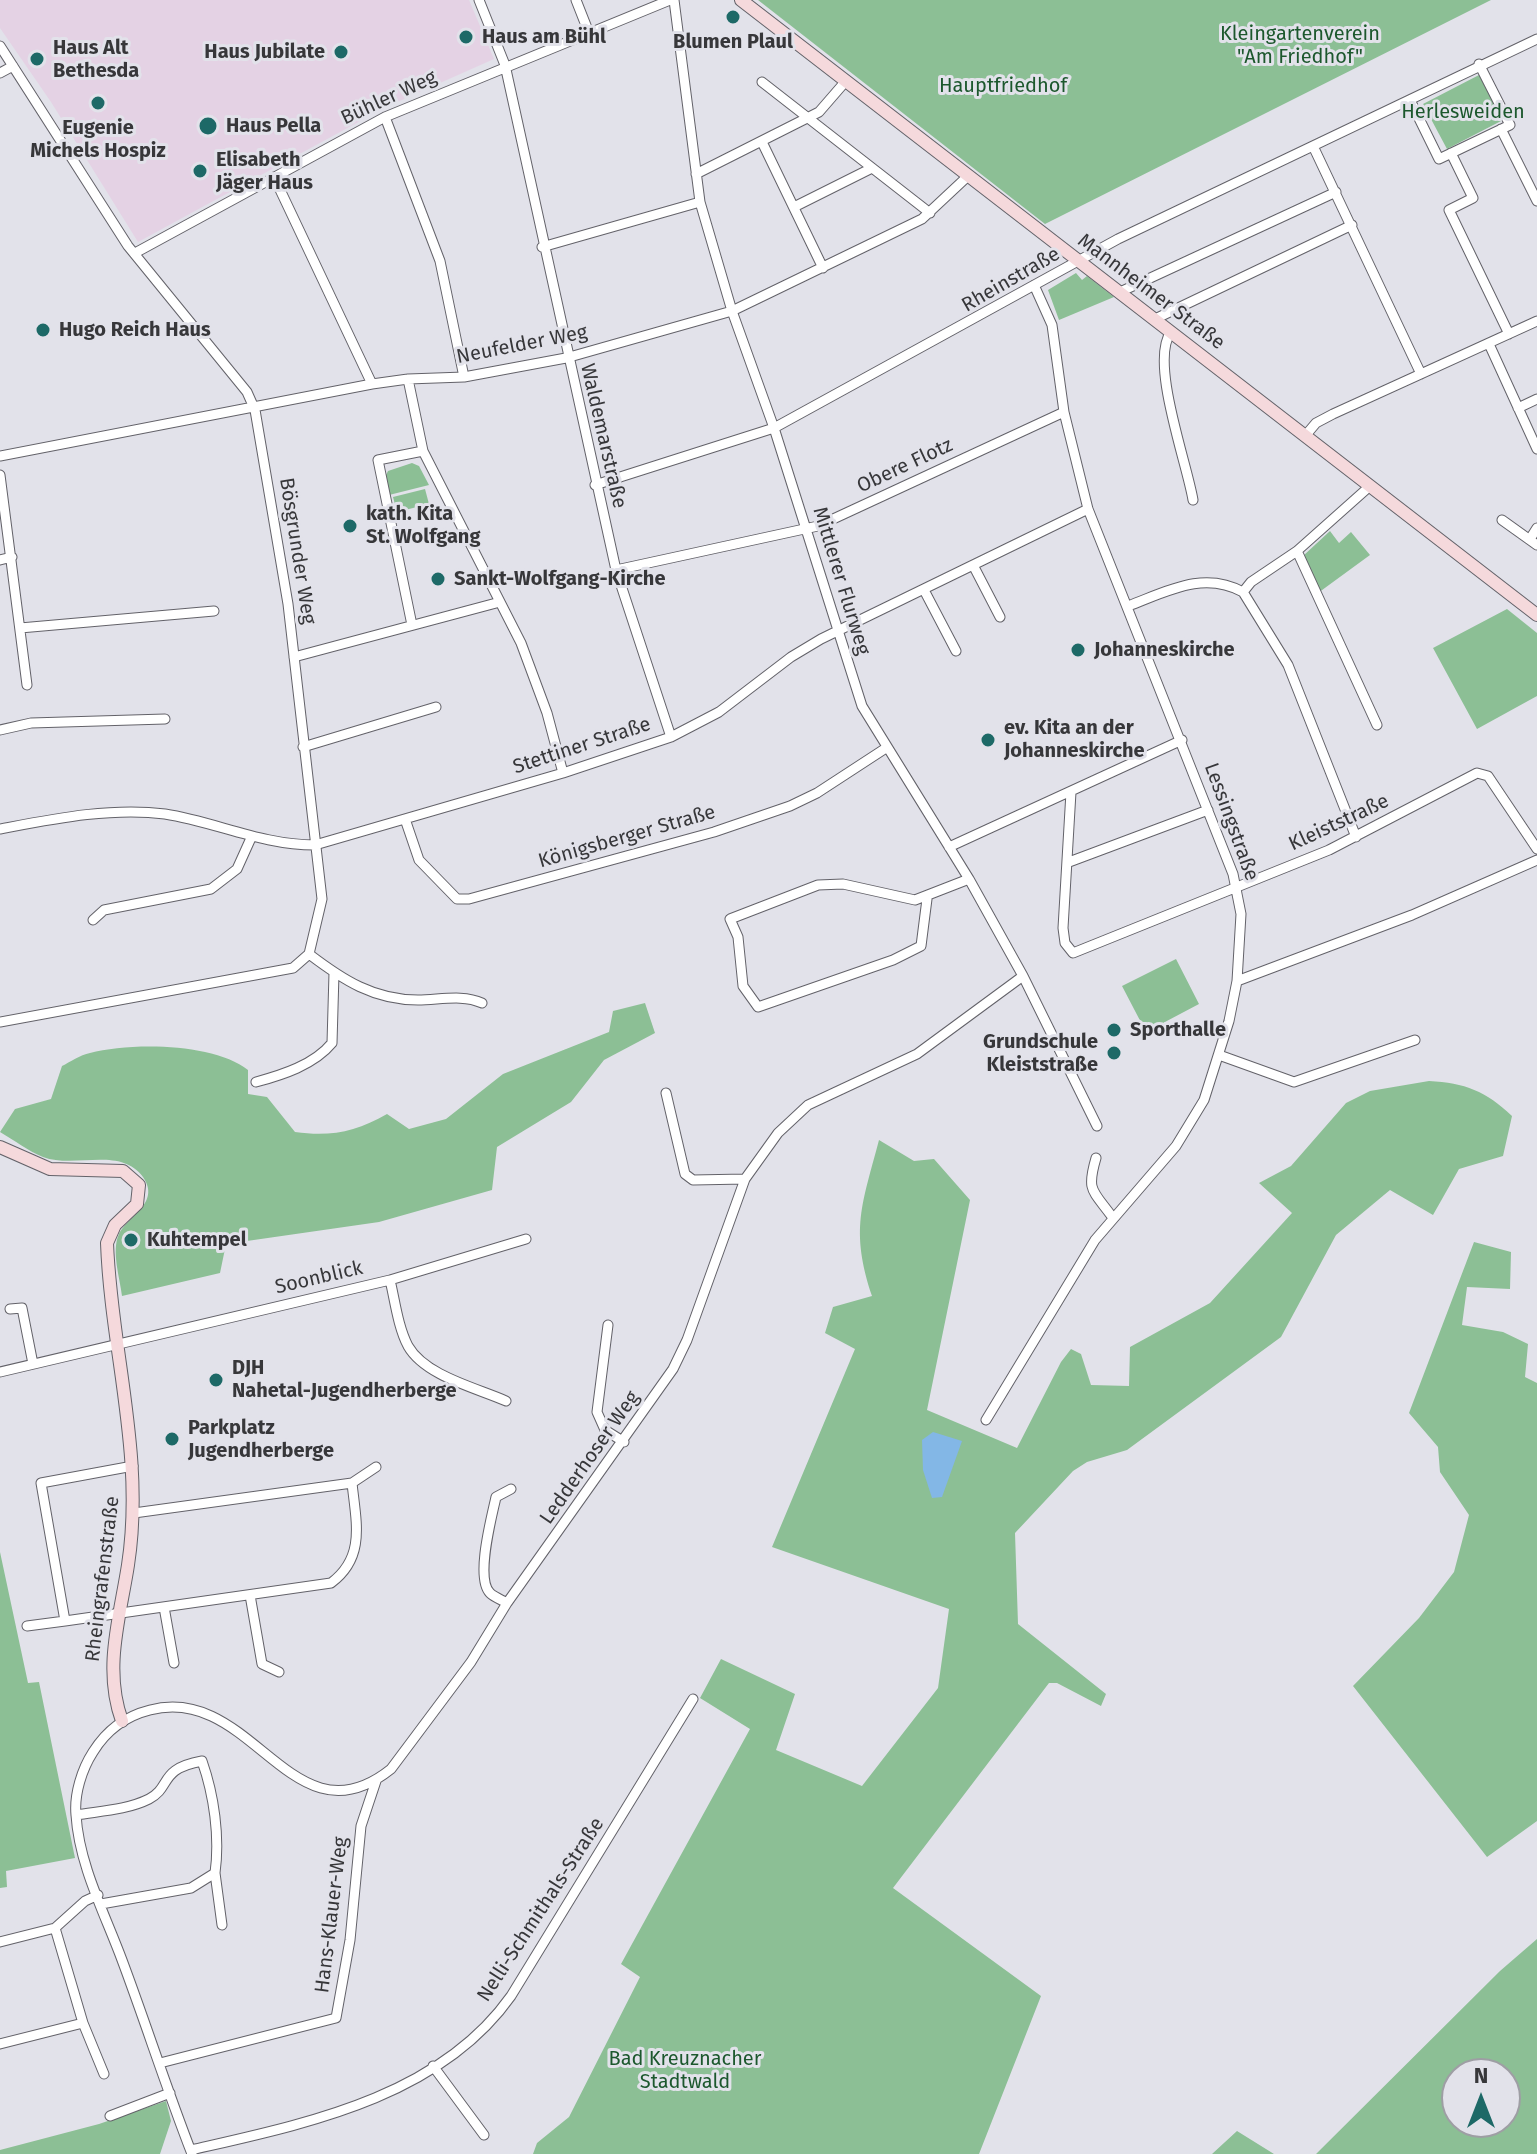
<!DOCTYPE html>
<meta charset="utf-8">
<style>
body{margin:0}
#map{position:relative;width:1537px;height:2154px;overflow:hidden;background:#e2e2ea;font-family:"Fira Sans",sans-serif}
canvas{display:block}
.north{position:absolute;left:1441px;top:2058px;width:80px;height:80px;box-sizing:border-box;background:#e2e2ea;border:2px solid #9e9ea4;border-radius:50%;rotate:0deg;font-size:22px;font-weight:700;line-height:32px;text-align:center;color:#37373a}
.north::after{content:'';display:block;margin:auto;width:28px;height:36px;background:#1d6967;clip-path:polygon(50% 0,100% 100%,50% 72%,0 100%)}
</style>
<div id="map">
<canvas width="1537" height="2154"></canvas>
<div class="north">N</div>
</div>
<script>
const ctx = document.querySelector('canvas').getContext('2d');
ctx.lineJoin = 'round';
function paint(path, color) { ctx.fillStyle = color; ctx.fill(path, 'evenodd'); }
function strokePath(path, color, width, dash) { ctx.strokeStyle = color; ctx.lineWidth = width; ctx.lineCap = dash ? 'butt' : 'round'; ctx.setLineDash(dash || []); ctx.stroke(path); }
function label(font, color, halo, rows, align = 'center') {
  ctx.font = font + ' "Fira Sans",sans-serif'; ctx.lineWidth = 6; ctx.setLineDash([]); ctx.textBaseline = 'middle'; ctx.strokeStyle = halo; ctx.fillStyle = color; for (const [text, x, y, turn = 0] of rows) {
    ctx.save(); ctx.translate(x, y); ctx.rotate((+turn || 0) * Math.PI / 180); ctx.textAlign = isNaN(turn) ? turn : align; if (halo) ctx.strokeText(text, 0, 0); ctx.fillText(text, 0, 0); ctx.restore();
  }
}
paint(new Path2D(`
 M0,0H469L494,59L386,107L138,242L51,102L0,28Z`), '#e4d2e4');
paint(new Path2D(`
 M758,0H1491L1045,224Z
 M1479,75L1503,120L1447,149L1423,104Z
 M1076,273L1082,280L1087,276L1114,297L1059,320L1048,290Z
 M412,463L419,466L429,485L389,495L385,477L388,471Z
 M425,489L429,504L397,512L393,497Z
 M1330,531L1339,543L1351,532L1370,555L1318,593L1303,556Z
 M1507,609L1537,633V696L1477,729L1433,648Z
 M1176,959L1199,1004L1146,1032L1122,986Z
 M645,1003L655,1033L604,1060L571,1102L497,1147L492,1190L379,1222L226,1244L220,1273L122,1296C120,1278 111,1251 119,1234C128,1216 161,1203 143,1177C120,1146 75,1169 43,1157C28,1151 14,1140 0,1132L15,1109L51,1099L62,1066C70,1062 80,1055 90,1053C131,1042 215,1043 248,1070V1094L267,1097L295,1132C330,1137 356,1132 387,1114L409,1129L446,1119L503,1074L609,1032L613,1011Z
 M1429,1081C1465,1083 1486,1091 1512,1116L1503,1156L1459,1169L1433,1215L1390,1190L1336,1235L1281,1337L1127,1450L1087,1462L1073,1471L1015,1533L1018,1624L1106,1694L1101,1706L1057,1683H1049L893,1888L1041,1996L979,2154H533L537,2143L569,2117L640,1977L621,1964L750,1729L700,1698L721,1659L795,1694L776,1750L862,1786L938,1688L949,1609L772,1547L855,1349L825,1333L833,1307L872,1296C850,1229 862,1205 879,1140L914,1161L934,1159L970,1200L927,1410L1017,1448L1061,1362L1071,1349L1081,1354L1091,1385L1129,1386L1130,1347L1210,1303L1292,1213L1259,1183L1291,1166L1346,1103L1370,1091Z
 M1474,1242L1511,1252L1510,1289L1467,1287L1462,1325L1503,1332L1528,1344L1525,1377L1537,1383V1821L1487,1857L1353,1686L1419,1618L1454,1572L1469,1515L1440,1472L1438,1447L1409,1413Z
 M0,1552L28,1683L39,1682L75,1858L6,1871L7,1887L0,1888Z
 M1537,1939V2154H1316L1500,1971ZM1505,2074V2122H1457V2074Z
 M166,2101L171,2121L160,2154H0V2150L99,2124Z
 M1237,2131L1274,2154H1212Z`), '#8cbf95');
paint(new Path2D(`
 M933,1432L962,1441L942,1497L932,1498L923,1470L922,1440Z`), '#83b7e6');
const street = new Path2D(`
 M479,0L505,65L616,570L671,737
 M576,0L589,33
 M674,0L700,202L732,311L774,428L862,706L969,879L1023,976L1097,1126
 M0,46L128,246L247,392L255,410L288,604L322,899L309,954L293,968L0,1022
 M0,73L13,66
 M762,82L930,213
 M1410,100L1439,159L1510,125L1479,64
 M385,117L440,261L464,377
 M1501,129L1537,201
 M762,142L823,268
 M1313,146L1421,374
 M1451,153L1473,198L1449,210L1509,334
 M696,174L819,112L845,82
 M274,177L372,384
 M794,207L872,168
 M542,247L700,202
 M135,253L385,117L670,0
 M1120,292L1336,192
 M1155,319L1352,225
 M1171,332C1149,361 1187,463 1193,500
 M1489,344L1537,449
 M408,379L423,451L521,643L547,713L563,773
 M1518,408L1537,399
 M1305,436L1316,423L1333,414L1537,321
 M0,456L372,384L408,379L464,377L566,358L732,311L922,219L968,176
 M0,475L27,685
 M595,485L774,428L1118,239L1537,39
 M1502,520L1537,545
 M1530,539L1537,528
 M1297,551L1377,725
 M0,560L12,557
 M973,565L1000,617
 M616,570L818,526L1064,412
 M924,590L956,651
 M1243,592L1288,665L1356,837
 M1128,606C1166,592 1203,570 1243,592L1251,582L1297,551L1370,486
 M412,625L378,460L423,451
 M20,628L214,611
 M294,657L500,602
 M0,730L31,723L165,719
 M303,747L436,707
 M1071,792L1063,928L1065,943L1073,953L1329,850L1477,773L1488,776L1537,849
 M405,819L419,860L457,899H469L714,832L790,806L817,793L886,748
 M0,829C53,819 111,807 165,814C216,822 262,845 315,845L563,773L671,737L719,712L791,657L821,639L1088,509
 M949,847L1182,740
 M1069,862L1208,810
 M927,899L921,946L893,960L758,1007L743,986L738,937L730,919L818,885L843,884L915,900L969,879
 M93,920L104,910L211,889L237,869L251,838
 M309,954C343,980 374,1000 418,1000C439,1000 463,994 482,1003
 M1237,981L1412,915L1537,860
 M1219,1055L1294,1082L1415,1040
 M256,1082C282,1075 314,1065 332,1043L334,973
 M666,1093L685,1174L693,1180L745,1179
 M1096,1158C1086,1192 1093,1190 1113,1218
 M390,1280C395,1301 398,1327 408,1346C425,1376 477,1388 506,1401
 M10,1309L22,1308L33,1364
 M608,1325L597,1412L605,1430L624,1442
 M0,1372L390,1280L526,1239
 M986,1420L1095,1240L1176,1146L1204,1100L1229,1021L1237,981L1241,914L1233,874L1088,509L1064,412L1052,325L1034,285
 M133,1466L41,1483L65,1621L331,1583C366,1557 356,1522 352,1483
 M134,1513L352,1483L376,1467
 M250,1595L262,1664L279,1672
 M507,1603C502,1600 494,1597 490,1593C475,1578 492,1516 496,1497L511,1489
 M164,1607L174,1663
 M27,1626L65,1621
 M76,1815C100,1811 127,1810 149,1799C172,1787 158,1769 202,1761C214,1795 220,1837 215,1873L191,1888L101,1904
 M215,1873L222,1925
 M55,1928L85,1901L98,1895
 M0,1942L55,1928L83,2023L0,2044
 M83,2023L104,2074
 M160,2063L336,2018L350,1940L361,1826L376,1781
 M433,2066L484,2135
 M110,2116L170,2093
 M191,2150C304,2124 439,2098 511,1996L693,1699
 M192,2154C167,2090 146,2024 122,1960C105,1914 79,1865 76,1815C74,1794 82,1769 93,1752C106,1731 126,1716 150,1710C253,1683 292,1848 391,1769L471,1662L507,1603L673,1369L687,1340L745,1179L778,1133L808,1105L917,1054L1023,976`);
const secondary = new Path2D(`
 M741,0L1537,615
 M0,1147L50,1169L123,1171L139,1185L137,1204L115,1225L107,1243C111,1351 145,1455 128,1565C120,1617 103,1669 122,1721`);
strokePath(street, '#636269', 11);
strokePath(secondary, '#636269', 14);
strokePath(street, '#fff', 9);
strokePath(secondary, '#f5d9dc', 12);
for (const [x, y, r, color] of [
 [733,17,8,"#1d6967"],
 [466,37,8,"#1d6967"],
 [341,52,8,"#1d6967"],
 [37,59,8,"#1d6967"],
 [98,103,8,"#1d6967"],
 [208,126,10,"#1d6967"],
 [200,171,8,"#1d6967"],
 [43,330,8,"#1d6967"],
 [350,526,8,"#1d6967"],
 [438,579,8,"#1d6967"],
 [1078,650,8,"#1d6967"],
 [988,740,8,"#1d6967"],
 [1114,1030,8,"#1d6967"],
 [1114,1053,8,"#1d6967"],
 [131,1240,8,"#1d6967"],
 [216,1380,8,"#1d6967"],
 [172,1439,8,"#1d6967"]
]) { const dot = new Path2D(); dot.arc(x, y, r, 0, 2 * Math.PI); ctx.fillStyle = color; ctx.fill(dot); strokePath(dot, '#e2e2ea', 3); }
label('20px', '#1c582d', '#e2e2ea', [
 ["Kleingartenverein",1300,34],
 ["\"Am Friedhof\"",1300,57],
 ["Hauptfriedhof",1003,86],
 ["Herlesweiden",1463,112],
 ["Bad Kreuznacher",685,2059],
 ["Stadtwald",685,2082]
]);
label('bold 20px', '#37373a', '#e2e2ea', [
 ["Haus am Bühl",482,37],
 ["Blumen Plaul",733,42,"center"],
 ["Haus Alt",53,48],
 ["Bethesda",53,71],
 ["Haus Jubilate",325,52,"right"],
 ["Haus Pella",226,126],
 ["Eugenie",98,128,"center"],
 ["Michels Hospiz",98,151,"center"],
 ["Elisabeth",216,160],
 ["Jäger Haus",216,183],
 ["Hugo Reich Haus",59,330],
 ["kath. Kita",366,514],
 ["St. Wolfgang",366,537],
 ["Sankt-Wolfgang-Kirche",454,579],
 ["Johanneskirche",1094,650],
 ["ev. Kita an der",1004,728],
 ["Johanneskirche",1004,751],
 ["Sporthalle",1130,1030],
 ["Grundschule",1098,1042,"right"],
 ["Kleiststraße",1098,1065,"right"],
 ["Kuhtempel",147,1240],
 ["DJH",232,1368],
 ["Nahetal-Jugendherberge",232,1391],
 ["Parkplatz",188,1428],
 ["Jugendherberge",188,1451]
], 'left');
label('20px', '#37373a', '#e2e2ea', [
 ["Bühler Weg",389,98,-25],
 ["Rheinstraße",1011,280,-30],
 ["Mannheimer Straße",1151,292,37],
 ["Neufelder Weg",522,345,-11],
 ["Waldemarstraße",603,436,77],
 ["Obere Flotz",905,466,-25],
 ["Bösgrunder Weg",297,551,81],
 ["Mittlerer Flurweg",841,581,73],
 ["Stettiner Straße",582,746,-18],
 ["Lessingstraße",1231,822,70],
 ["Kleiststraße",1339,823,-25],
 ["Königsberger Straße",627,837,-16],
 ["Soonblick",319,1278,-13],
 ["Ledderhoser Weg",590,1458,-55],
 ["Rheingrafenstraße",103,1579,-83],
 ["Nelli-Schmithals-Straße",541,1910,-57],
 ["Hans-Klauer-Weg",332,1915,-83]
]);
</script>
